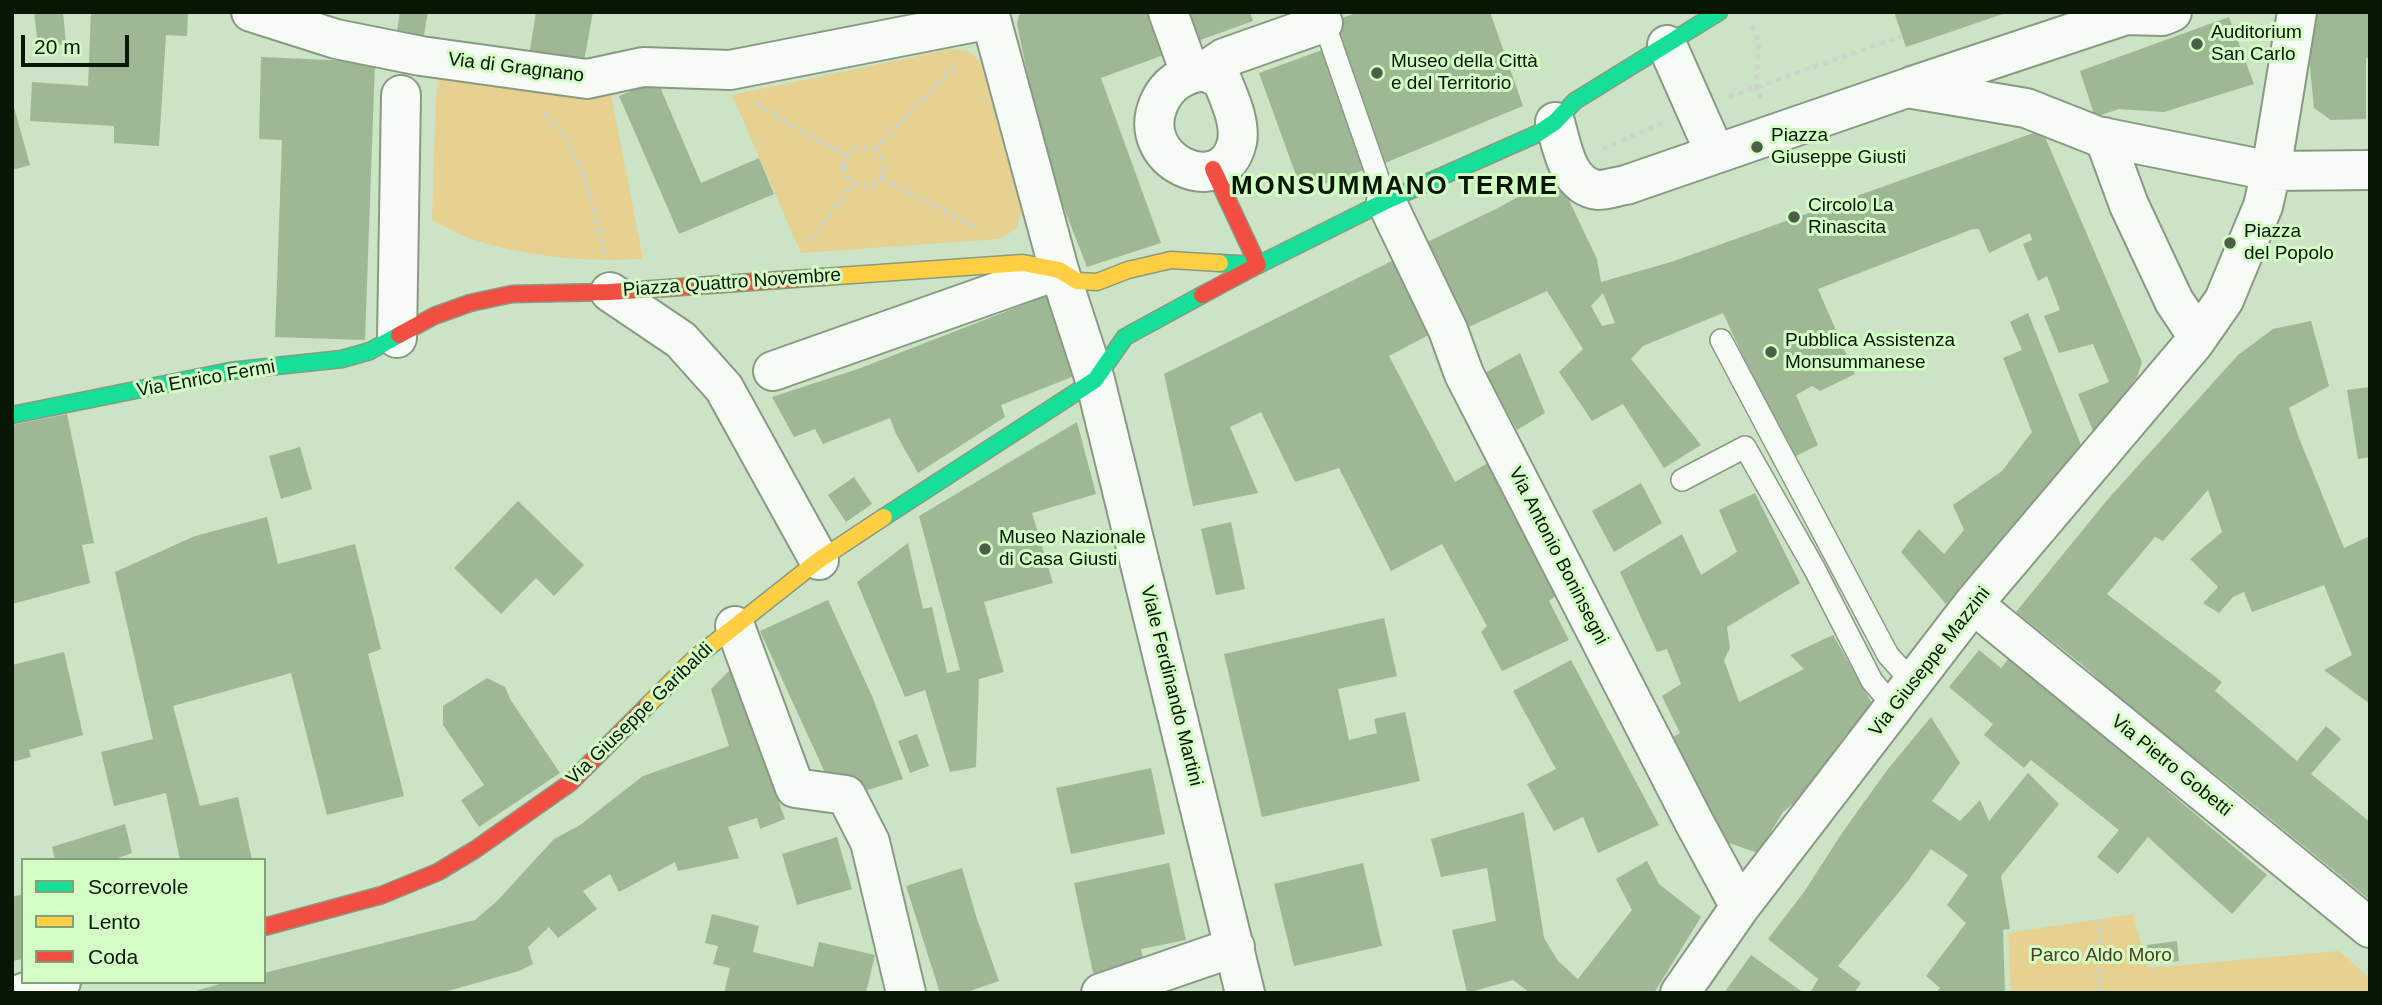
<!DOCTYPE html>
<meta charset="utf-8">
<style>
body{margin:0}
#map{position:relative;width:2382px;height:1005px;overflow:hidden;background:#cce3c5;font-family:Arial,sans-serif}
canvas{display:block}
.frame{position:absolute;inset:0;border:14px solid #081604;pointer-events:none}
.legend{position:absolute;left:21px;top:858px;width:245px;height:126px;box-sizing:border-box;background:#d3fdc5;border:2px solid #82a178;margin:0;padding:9px 12px;list-style:none;font-size:21px;color:#081604}
.legend li{display:flex;align-items:center;gap:14px;height:35px}
.legend b{width:35px;border:2px solid #82a178}
.scale{position:absolute;left:21px;top:35px;width:108px;height:32px;box-sizing:border-box;border:4px solid #081604;border-top:0;padding-left:9px;font-size:21px;line-height:24px;white-space:nowrap;color:#081604;-webkit-text-stroke:5px #d3fdc5;paint-order:stroke}
</style>
<div id="map">
<canvas width="2382" height="1005"></canvas>
<div class="frame"></div>
<ul class="legend">
<li><b style="height:9px;background:#16e098"></b>Scorrevole</li>
<li><b style="height:9px;background:#ffcf43"></b>Lento</li>
<li><b style="height:9px;background:#f24e42"></b>Coda</li>
</ul>
<div class="scale">20 m</div>
</div>
<script>
const ctx = document.querySelector('canvas').getContext('2d');
ctx.lineJoin = 'round';
function paint(path, color) { ctx.fillStyle = color; ctx.fill(path, 'evenodd'); }
function strokePath(path, color, width, dash) { ctx.strokeStyle = color; ctx.lineWidth = width; ctx.lineCap = dash ? 'butt' : 'round'; ctx.setLineDash(dash || []); ctx.stroke(path); }
function label(font, color, halo, rows, align = 'center') {
  ctx.font = font + ' Arial,sans-serif'; ctx.lineWidth = 6; ctx.setLineDash([]); ctx.textBaseline = 'middle'; ctx.strokeStyle = halo; ctx.fillStyle = color; for (const [text, x, y, turn = 0] of rows) {
    ctx.save(); ctx.translate(x, y); ctx.rotate((+turn || 0) * Math.PI / 180); ctx.textAlign = isNaN(turn) ? turn : align; if (halo) ctx.strokeText(text, 0, 0); ctx.fillText(text, 0, 0); ctx.restore();
  }
}
paint(new Path2D(`
 M951,49L969,51L981,63L1022,211L1016,229L999,239L801,253L732,95Z
 M439,74L611,94L643,259C586,262 526,257 472,239C458,235 445,226 432,220L436,98Z
 M2133,914L2148,968L2339,951L2370,978V993H2011L2008,933Z`), '#e6d190');
paint(new Path2D(`
 M34,12H63L66,44L38,47Z
 M91,12H188L187,36L166,35L159,146L114,143V126L30,121L32,82L88,86Z
 M400,12H428L423,40L396,36Z
 M536,12H593L583,66L529,56Z
 M1025,12H1156L1172,52L1101,78L1161,243L1087,267L1057,190L1038,125L1017,24L1019,15Z
 M1181,12H1250L1253,21L1192,43Z
 M1358,12H1490L1523,106L1385,163L1332,22Z
 M1894,12H2005L2006,13L1906,47Z
 M2309,12H2370V59L2366,58V119L2331,120L2314,108L2308,47Z
 M2229,17L2254,84L2164,112L2119,109L2095,117L2080,71Z
 M1325,49L1369,168L1302,192L1259,73Z
 M261,57L375,62L365,340L275,337L282,140L259,139Z
 M657,80L701,183L759,158L774,194L679,234L619,96Z
 M12,100L30,165L12,170Z
 M2042,130L2142,362L2137,377L2094,433L2078,394L2109,382L2093,344L2059,353L2044,316L2060,310L2047,276L2038,281L2023,244L2032,240L2030,233L1989,253L1979,229H1973L1818,289L1855,374L1820,391L1812,386L1796,395L1818,445L1790,459L1723,313L1643,346L1631,359L1701,445L1664,468L1623,404L1592,421L1559,372L1583,349L1547,291L1460,331L1421,245L1498,208L1557,175L1597,259L1601,282L1671,262ZM1603,293L1615,323L1602,326L1591,306Z
 M1400,257L1438,330L1389,356L1455,482L1493,460L1562,591L1549,601L1569,640L1502,671L1481,632L1487,626L1442,544L1391,571L1339,468L1295,482L1261,412L1230,427L1258,493L1193,506L1164,374Z
 M1046,296L1077,375L1001,405L1005,417L918,473L896,434L890,418L823,444L815,429L794,437L772,397L858,369Z
 M2028,313L2081,445L1946,604L1901,552L1919,529L1944,554L1964,530L1953,505L2002,471L2032,432L2003,358L2022,350L2010,322Z
 M2311,321L2329,386L2289,408L2299,438L2344,548L2370,536V704L2324,670L2352,655L2324,585L2252,612L2244,592L2233,597L2219,613L2203,603L2218,587L2190,559L2222,532L2208,490L2163,541L2155,537L2107,594L2222,682L2215,691L2297,761L2326,726L2341,739L2311,774L2370,822V900L2224,781L2135,713L2085,667L2016,612L2108,499L2238,355L2273,329Z
 M1520,353L1545,413L1517,430L1485,373Z
 M2370,387V457L2358,459L2347,390Z
 M67,414L94,543L82,545L90,583L12,604V425Z
 M1077,422L1096,494L1032,513L1053,583L984,602L1004,672L979,679L976,767L950,772L925,690L905,697L857,582L908,543L923,609L932,607L947,673L960,670L919,516Z
 M300,447L312,489L281,499L269,456Z
 M854,477L872,504L846,522L828,495Z
 M1641,483L1662,523L1614,552L1592,511Z
 M1755,493L1800,583L1727,627L1730,648L1724,660L1739,702L1804,669L1790,655L1833,635L1873,705L1844,737L1806,793L1783,812L1758,853L1726,842L1671,738L1680,733L1662,696L1681,684L1667,649L1657,652L1620,572L1682,534L1701,575L1737,552L1719,510Z
 M518,501L584,565L554,596L536,578L501,614L454,568Z
 M267,517L278,564L355,544L381,649L368,654L404,796L327,815L291,673L173,706L200,806L238,797L252,860H180L166,793L114,806L101,752L153,739L115,572L195,536Z
 M1231,522L1245,589L1216,595L1201,529Z
 M828,600L872,696L903,779L864,791L861,783L832,788L760,631Z
 M1384,618L1397,676L1338,689L1349,740L1377,733L1374,719L1405,712L1420,781L1262,817L1224,654Z
 M1979,650L2001,668L2010,657L2267,875L2232,914L2148,837L2118,874L2097,857L2119,830L2031,760L2024,768L1984,735L1993,724L1949,687Z
 M64,652L83,735L29,750L31,757L12,762V665Z
 M1571,660L1659,825L1598,853L1583,817L1554,831L1527,784L1556,769L1513,691Z
 M731,669L785,819L760,829L757,818L728,827L739,858L678,871L675,862L619,892L610,874L583,891L597,909L558,938L549,927L528,947L533,964L519,971L441,993H188L227,982H264V973L475,920L497,901L554,839L580,825L643,776L729,746L711,689Z
 M487,678L505,687L510,699L560,773L479,827L461,800L484,785L443,725V706Z
 M1931,717L1960,763L1932,801L1960,821L1980,800L1989,821L2028,773L2059,804L2001,876L2010,929L2003,930L2005,993H1936L1940,988L1926,976L1966,923L1947,905L1968,875L1931,849L1908,881L1838,966L1861,983L1854,993H1810L1818,979L1768,939L1804,892L1842,833L1888,769Z
 M917,734L929,766L910,773L898,741Z
 M1151,768L1165,834L1071,854L1056,788Z
 M1524,812L1544,938L1558,961L1578,979L1632,910L1616,879L1647,861L1659,884L1701,917L1654,993H1530L1513,980L1467,993L1452,930L1496,921L1487,868L1441,877L1431,839Z
 M125,824L132,853L112,860H55L52,847Z
 M837,837L852,889L797,905L782,854Z
 M1169,863L1186,940L1141,949L1144,962L1093,973L1074,883Z
 M1363,863L1382,946L1294,966L1274,884Z
 M962,868L977,919L999,981L964,993H940L906,886Z
 M23,894V959L12,961V897Z
 M712,914L759,926L753,952L813,967L819,942L875,955L866,993H724L730,968L713,964L718,946L705,943Z
 M2177,941L2179,961L2149,964L2147,945Z
 M1751,955L1804,993H1724Z`), '#9eb895');
const lane = new Path2D(`
 M1321,14L1386,201
 M1721,340L1888,655L1913,683
 M1682,480L1745,447L1814,568L1872,681L1895,708`);
const street = new Path2D(`
 M251,12L336,39L421,56L587,79L643,67L730,70L991,19
 M1168,12L1190,73
 M991,19L1059,270L1095,380L1245,993
 M1667,45L1715,153
 M1205,71L1222,80C1229,98 1241,122 1237,142C1224,202 1133,162 1159,103C1167,84 1184,73 1205,71Z
 M1205,71L1224,58L1323,23
 M1912,86L2126,15L2162,16L2172,12
 M1555,122C1562,146 1567,186 1598,190C1606,190 1618,186 1626,185L1907,88L2026,108L2097,136L2271,171L2370,170
 M2104,137L2129,205L2174,301L2198,337
 M1386,201L1448,330L1464,374L1694,822L1740,907
 M610,292L681,340L724,388L819,560
 M397,338L401,95
 M773,371L1059,270
 M1973,604L2370,928
 M735,626L795,788L846,795L870,842L906,993
 M23,993L61,982
 M1101,993L1235,947
 M1680,993L1740,907L1973,604L2194,343L2224,300L2263,206L2271,171L2297,12`);
const fast = new Path2D(`
 M1220,263L1258,265L1386,201L1537,134L1555,122L1575,101L1719,12
 M12,415L230,371L342,359L370,351L399,335
 M884,517L1095,380L1125,337L1202,295`);
const slow = new Path2D(`
 M823,277L1023,263L1059,270L1077,281L1097,282L1128,270L1171,260L1220,263
 M646,707L695,658L819,560L884,517`);
const jam = new Path2D(`
 M1202,295L1258,265L1213,169
 M399,335L434,316L470,303L512,294L610,292L823,277
 M264,927L382,895L438,872L476,849L570,783L646,707`);
strokePath(lane, '#889a83', 24);
strokePath(street, '#889a83', 42);
strokePath(fast, '#889a83', 19);
strokePath(slow, '#889a83', 19);
strokePath(jam, '#889a83', 19);
strokePath(new Path2D(`
 M1752,26L1759,42L1756,87L1761,99
 M1729,97L1902,36
 M756,104L846,156
 M544,113L563,132L584,176L606,257
 M844 167a20 20 0 1 1 40 0a20 20 0 1 1-40 0Z
 M1603,149L1662,123
 M874,150L956,65
 M881,178L976,227
 M810,241L853,184
 M2100,993V919`), '#ccd3c9', 4.5, [5, 5]);
strokePath(lane, '#f7fbf6', 21);
strokePath(street, '#f7fbf6', 38);
strokePath(fast, '#16e098', 16);
strokePath(slow, '#ffcf43', 16);
strokePath(jam, '#f24e42', 16);
for (const [x, y, r, color] of [
 [2197,44,7,"#4d5e48"],
 [1377,73,7,"#4d5e48"],
 [1757,147,7,"#4d5e48"],
 [1794,217,7,"#4d5e48"],
 [2230,243,7,"#4d5e48"],
 [1771,352,7,"#4d5e48"],
 [985,549,7,"#4d5e48"]
]) { const dot = new Path2D(); dot.arc(x, y, r, 0, 2 * Math.PI); ctx.fillStyle = color; ctx.fill(dot); strokePath(dot, '#d3fdc5', 2.5); }
label('19px', '#081604', '#d3fdc5', [
 ["Auditorium",2211,33],
 ["San Carlo",2211,55],
 ["Museo della Città",1391,62],
 ["e del Territorio",1391,84],
 ["Piazza",1771,136],
 ["Giuseppe Giusti",1771,158],
 ["Circolo La",1808,206],
 ["Rinascita",1808,228],
 ["Piazza",2244,232],
 ["del Popolo",2244,254],
 ["Pubblica Assistenza",1785,341],
 ["Monsummanese",1785,363],
 ["Museo Nazionale",999,538],
 ["di Casa Giusti",999,560]
], 'left');
label('19px', '#081604', '#d3fdc5', [
 ["Via di Gragnano",516,68,7],
 ["Piazza Quattro Novembre",732,283,-4],
 ["Via Enrico Fermi",206,379,-10],
 ["Via Antonio Boninsegni",1558,556,63],
 ["Via Giuseppe Mazzini",1930,662,-52],
 ["Viale Ferdinando Martini",1171,686,76],
 ["Via Giuseppe Garibaldi",640,714,-44],
 ["Via Pietro Gobetti",2171,766,39]
]);
label('19px', '#4a3c26', '#d3fdc5', [
 ["Parco Aldo Moro",2101,956]
]);
ctx.letterSpacing = '2px';
label('bold 26px', '#081604', '#d3fdc5', [
 ["MONSUMMANO TERME",1395,187]
]);
ctx.letterSpacing = '0px';
</script>
